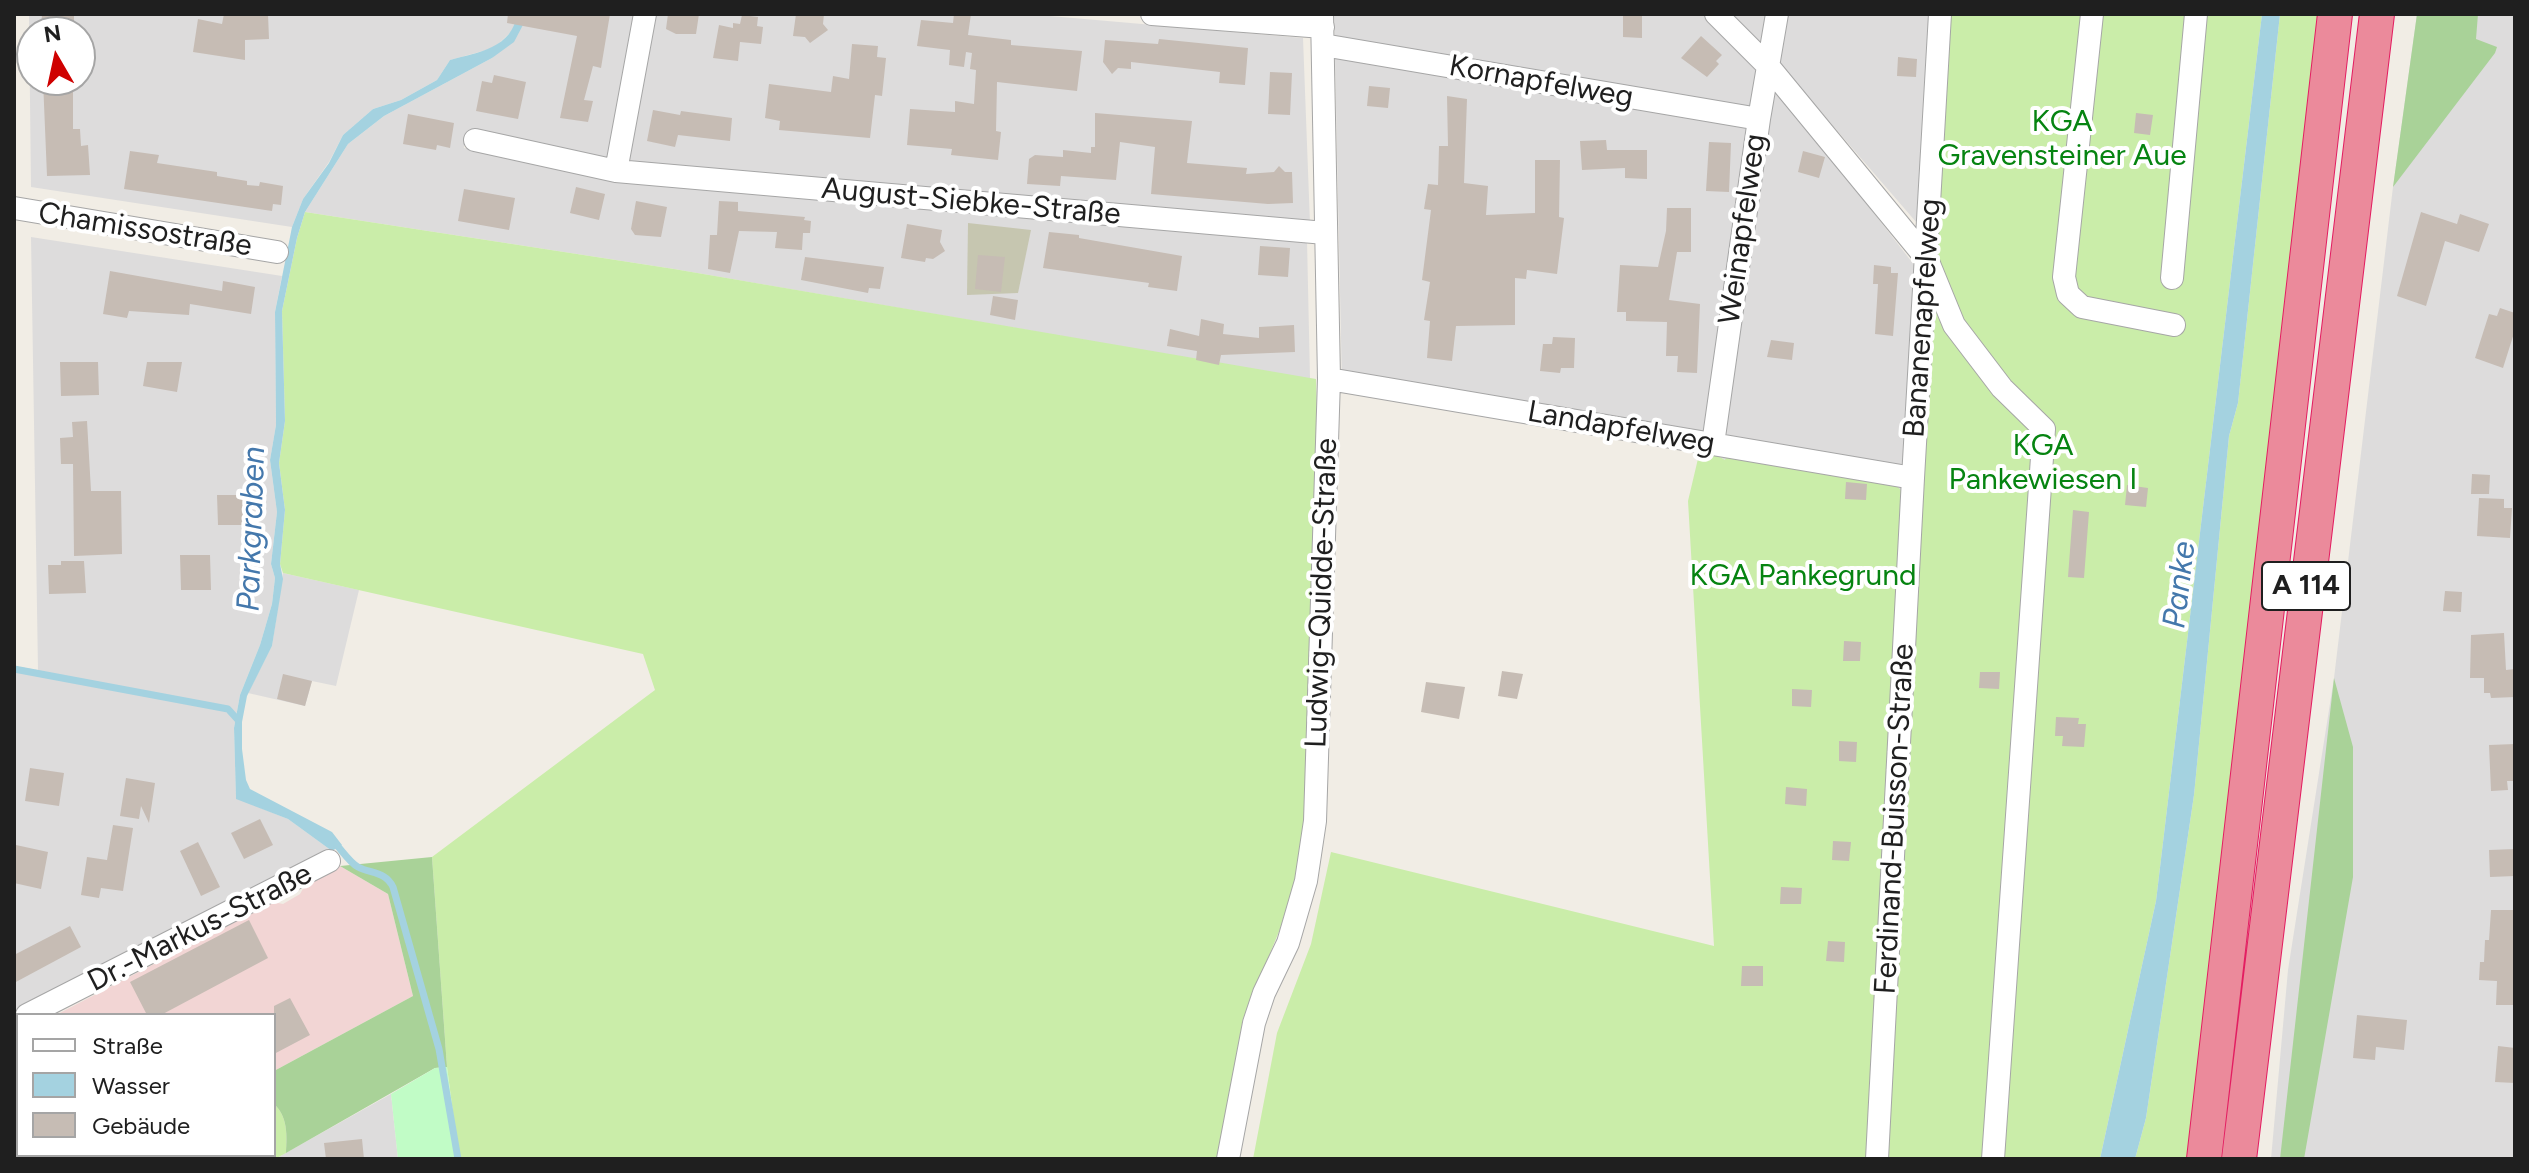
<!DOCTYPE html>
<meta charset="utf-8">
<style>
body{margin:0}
#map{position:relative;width:2529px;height:1173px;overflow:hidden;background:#f1ede5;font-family:Figtree,sans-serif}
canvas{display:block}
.frame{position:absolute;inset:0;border:16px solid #1f1f1f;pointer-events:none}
.legend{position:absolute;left:16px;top:1013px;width:260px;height:144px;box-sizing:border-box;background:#fff;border:2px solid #a5a5a5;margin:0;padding:10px 14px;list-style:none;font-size:24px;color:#1f1f1f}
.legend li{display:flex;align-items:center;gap:16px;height:40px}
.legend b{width:40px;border:2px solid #a5a5a5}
.north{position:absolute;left:16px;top:16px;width:80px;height:80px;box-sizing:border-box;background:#fff;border:2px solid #a5a5a5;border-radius:50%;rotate:351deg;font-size:22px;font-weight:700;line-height:32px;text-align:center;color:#1f1f1f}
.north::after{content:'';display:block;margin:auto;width:28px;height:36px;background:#cf0100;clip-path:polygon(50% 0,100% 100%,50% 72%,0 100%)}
</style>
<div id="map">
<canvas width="2529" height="1173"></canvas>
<div class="frame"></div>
<ul class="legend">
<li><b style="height:10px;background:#fff"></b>Straße</li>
<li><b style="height:22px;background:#a4d2e0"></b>Wasser</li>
<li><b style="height:22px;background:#c6bcb4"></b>Gebäude</li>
</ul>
<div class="north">N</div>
</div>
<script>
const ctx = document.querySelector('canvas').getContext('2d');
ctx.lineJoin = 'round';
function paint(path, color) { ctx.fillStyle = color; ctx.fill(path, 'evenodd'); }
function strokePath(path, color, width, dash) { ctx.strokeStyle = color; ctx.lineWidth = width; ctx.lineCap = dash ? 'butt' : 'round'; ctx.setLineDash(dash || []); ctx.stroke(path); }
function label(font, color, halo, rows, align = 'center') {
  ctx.font = font + ' Figtree,sans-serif'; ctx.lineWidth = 8; ctx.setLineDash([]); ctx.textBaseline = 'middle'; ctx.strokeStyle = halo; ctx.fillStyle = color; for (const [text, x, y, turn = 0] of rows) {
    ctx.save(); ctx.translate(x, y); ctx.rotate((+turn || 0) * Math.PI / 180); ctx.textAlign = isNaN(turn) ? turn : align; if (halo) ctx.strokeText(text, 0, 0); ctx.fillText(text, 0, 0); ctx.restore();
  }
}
paint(new Path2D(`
 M29,14H517L515,28L494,48L450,60L437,80L401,100L373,109L343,135L329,162L303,199L292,227L31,187ZM32,32H80V80H32Z
 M527,14H640L608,165L464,139V148L543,163L606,180L1307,240L1310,379L674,269L305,212L348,144L384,116L492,58Z
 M657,14H1027L1303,38L1310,224L634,167L626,156Z
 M1334,14H1945L1936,245L1763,45L1759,65L1939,297L1905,496L1725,460L1701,446L1342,384Z
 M2417,14H2515V1159H2271L2288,970L2334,678L2393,187Z
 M31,237L282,276L275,312L276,425L270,460L277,512L271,564L275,578L272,604L260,645L240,695L234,728L236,798L288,819L332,851L14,1011V666L38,670Z
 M283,573L359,590L336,686L312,681L305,706L248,693L272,646Z
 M391,1094L398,1159H275Z`), '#dddcdc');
paint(new Path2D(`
 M340,866L388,894L413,996L274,1071V1015H56L273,902L283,904L300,894L305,885Z
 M18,1099V1155H119L112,1159H14V1101Z`), '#f2d5d4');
paint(new Path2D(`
 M968,223L1031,230L1018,293L967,295Z`), '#c6c6b0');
paint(new Path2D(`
 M1947,14H2262L2156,901L2100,1159H1253L1277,1033L1311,944L1331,852L1714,946L1688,501L1701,446L1725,460L1727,455L1889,477L1905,495L1931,318L1939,297L1936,245Z
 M2280,14H2319L2187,1159H2135L2146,1118L2194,795L2229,436L2238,403Z
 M305,212L674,269L1316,379L1319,480L1309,819L1300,863L1280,929L1243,1019L1217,1159H459L447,1067L432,857L655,690L643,654L283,573L280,564L285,510L279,463L285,421L282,311L297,238Z
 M274,1104C288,1117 287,1135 286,1153L275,1159H112L119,1155H274Z`), '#caeda9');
paint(new Path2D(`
 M2417,14H2478L2476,39L2497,47L2495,53L2393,187Z
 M2334,678L2353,747V877L2304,1159H2280Z
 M432,857L447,1067L435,1068L286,1153C287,1135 288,1117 274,1104V1071L413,996L388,894L340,866Z`), '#a9d298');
paint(new Path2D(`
 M447,1067L459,1159H398L391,1094L435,1068Z`), '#c1fcc6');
paint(new Path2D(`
 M517,14L524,23L514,42L492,58L384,116L348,144L305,212L297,238L282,311L285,421L279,463L285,510L280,564L283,579L272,646L247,696L242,722V749L246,780L250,789L332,832L342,845L332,851L288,819L236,799L234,728L240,695L260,645L272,604L275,578L271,564L277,512L270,460L276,425L275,312L292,227L303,199L329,163L343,135L373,109L401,100L437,80L450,60C479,52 512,48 517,14Z
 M2262,14H2280L2238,403L2229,436L2194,795L2146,1118L2135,1159H2100L2156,901Z`), '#a4d2e0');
strokePath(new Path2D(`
 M14,669L228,709L238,720
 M334,842C341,849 349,862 358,867C371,874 385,871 393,887L439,1049L458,1159`), '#a4d2e0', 7);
paint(new Path2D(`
 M42,14H74V32H41Z
 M224,14H268L269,39L245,40V60L193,52L198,19L222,24Z
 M508,14H610L601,68L593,66L584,100L593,101L588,122L560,118L577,36L507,23Z
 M668,14H699L696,34H676L666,29Z
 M796,14H824L823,24L828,30L810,43L805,37L793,36Z
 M954,14H971L968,35L1011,40V45L1082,51L1077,91L997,82L996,131L1001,132L998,160L951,155L952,149L907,145L910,109L955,112V101L974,104L976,70L970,69L972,53L966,52L964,67L949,65L950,50L917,46L921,20L953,23Z
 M1623,14H1642V38L1623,37Z
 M742,15L758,17L757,26L763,27L761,44L740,42L738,61L713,58L719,25L733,28V23L740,24Z
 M1701,36L1722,55L1716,61L1719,64L1707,77L1681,58Z
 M1159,39L1248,48L1245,85L1219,83L1220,72L1131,62V69L1118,68L1112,74L1103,62L1105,40L1158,44Z
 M852,44L878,46L877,57L886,58L882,96L875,95L870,138L779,130L780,121L765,118L769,84L831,92L833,76L849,79Z
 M1898,57L1917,59L1916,77L1897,76Z
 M1270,72L1292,73L1290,115L1268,114Z
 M494,75L526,82L518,119L476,111L482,81L492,83Z
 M43,80H73V129H80L81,146L88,145L90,175L47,176Z
 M1369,86L1390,88L1388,108L1367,106Z
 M1447,96L1467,99L1464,183L1488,186L1486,215L1535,213V160H1560L1559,217L1564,218L1557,274L1527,270L1526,279L1515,278V325L1456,326L1452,361L1427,358L1430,321L1424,320L1430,282L1422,280L1431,210L1424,209L1428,184L1438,185L1439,146H1448Z
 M653,110L680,115L681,111L732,118L730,141L678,135L675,147L647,141Z
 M1095,113L1192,121L1187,163L1247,168L1246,174L1274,172L1279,166L1285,172H1292L1293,203L1268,204L1151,194L1155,147L1120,142L1116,180L1061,176L1060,186L1027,184L1029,159L1035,155L1063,157V150L1091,153V147H1095Z
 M2136,113L2153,115L2150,135L2134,133Z
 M408,114L454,123L450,148L437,145L436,150L403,144Z
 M1606,140L1607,150H1647V179L1625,178V168L1582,170L1580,141Z
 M1709,142L1731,143L1729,192L1706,191Z
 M130,151L159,155L157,163L217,172V176L247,181V185L259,186L260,182L283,186L281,205L273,204L272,211L124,189Z
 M1803,151L1825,157L1819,178L1798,172Z
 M576,187L605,194L599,220L570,213Z
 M464,189L515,198L509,230L458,221Z
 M636,201L667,207L661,237L635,235L631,229Z
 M719,201L738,202V211L805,217L804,220L811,221L810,233H803L802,250L775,248L777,232L739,231L730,273L708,269L710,235H717Z
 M1667,208H1691V252H1677L1669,300L1700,304L1697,373L1677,372L1678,356H1666L1667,322L1626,321V312H1617L1620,265L1658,267L1666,231Z
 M2421,212L2457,224L2460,214L2489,224L2479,252L2445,241L2426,306L2397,296Z
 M907,224L942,230L940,242L945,251L933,259L926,258L925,262L901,258Z
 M1049,232L1079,235V238L1182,256L1177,291L1148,287L1149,283L1043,268Z
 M1260,246L1290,248L1288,277L1258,275Z
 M978,255L1005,257L1001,292L975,289Z
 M805,257L884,267L880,289L869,288L868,293L801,280Z
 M1874,265L1891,267V273H1898L1893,336L1875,334L1878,284H1873Z
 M110,271L222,291L223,281L255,287L251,314L190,304L189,315L129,311L127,318L103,314Z
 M993,296L1018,300L1015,320L990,315Z
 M2500,308L2515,313V330L2503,368L2475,358L2489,314L2497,316Z
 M1201,319L1224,324L1223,334L1259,338V327L1294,325L1295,352L1221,355L1219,365L1196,360L1197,351L1167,346L1170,329L1199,336Z
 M1553,337L1575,338L1574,368H1561L1560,373L1540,371L1543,344H1552Z
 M1771,340L1794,343L1792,360L1767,357Z
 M60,362H98L99,395L61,396Z
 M147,362H182L177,392L143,386Z
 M87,421L91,491H121L122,554L74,556L73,464H61L60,438L73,437L72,422Z
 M2472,474L2490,475L2489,494H2471Z
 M1846,482L1867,484L1866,500L1845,499Z
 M2127,485L2148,488L2146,507L2125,505Z
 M217,495H245V525H218Z
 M2479,498L2504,499V508H2512L2510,538L2477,536Z
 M2073,510L2089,512L2084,578L2068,577Z
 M180,555H210L211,590H181Z
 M61,561H84L86,593L49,594L48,565H61Z
 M2445,591L2462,592L2461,612L2443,611Z
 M2504,633L2506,670L2515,669V697L2491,698L2490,693H2484V678H2470L2471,635Z
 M1844,641L1861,642L1860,661H1843Z
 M1502,671L1523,674L1517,699L1498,696Z
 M1980,672H2000L1999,689L1979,688Z
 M283,674L312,681L305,706L277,699Z
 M1426,682L1465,687L1459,719L1421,712Z
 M1792,689L1812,690L1811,707L1792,706Z
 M2056,717L2079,718L2078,724H2086L2084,747L2062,746L2063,736H2055Z
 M1839,741L1857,742L1856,762L1839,761Z
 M2515,744V781H2507L2508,790L2491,791L2489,745Z
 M30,768L64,773L59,806L25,801Z
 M126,778L155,783L149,823L141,806L139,819L120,816Z
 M1786,787L1807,789L1806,806L1785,804Z
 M260,819L273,845L244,859L231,833Z
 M113,825L133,828L123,891L101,888L99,898L81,895L87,857L107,860Z
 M1833,841L1851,842L1849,861L1832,860Z
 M198,842L220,887L201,896L180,851Z
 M16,845L48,852L41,889L14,883Z
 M2515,849V876L2490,877L2489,850Z
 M1781,887L1802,888L1801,904H1780Z
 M2491,910H2515V1005H2496L2497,981L2479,980L2480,962H2484L2485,940H2489Z
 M249,920L268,958L161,1015H147L130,982Z
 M70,926L81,947L14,983V955Z
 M1828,941L1845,942L1844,962L1826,961Z
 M1742,966H1763V986H1741Z
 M290,998L310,1035L274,1054V1006Z
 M2357,1015L2407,1020L2404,1050L2376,1047L2375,1060L2353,1058Z
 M2498,1046L2515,1048V1083L2495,1082Z
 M362,1139L364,1159H326L324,1143Z`), '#c6bcb4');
const minor = new Path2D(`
 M1152,14L1323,27
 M1716,14L1769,67L1927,259L1954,325L2002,388L2044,429L1993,1159
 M2092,14L2064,277L2068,294L2082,307L2174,325
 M1323,45L1759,119
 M475,140L616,171L1325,233
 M616,171L645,14
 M14,208L277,252
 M2172,278L2196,14
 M1329,379L1913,478
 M1713,444L1759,119L1777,14
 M27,1015L329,861
 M1228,1159L1254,1023L1264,993L1288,943L1306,881L1315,821L1329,379L1322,14
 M1877,1159L1913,478L1940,14`);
const highway = new Path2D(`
 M2204,1159L2335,14
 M2239,1159L2377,14`);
strokePath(minor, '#a6a6a6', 24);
strokePath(highway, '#e31d61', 36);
strokePath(minor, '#fff', 22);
strokePath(highway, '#eb8a9b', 34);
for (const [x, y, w] of [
 [2306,586,88]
]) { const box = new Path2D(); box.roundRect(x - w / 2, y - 24, w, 48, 6); ctx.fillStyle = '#fff'; ctx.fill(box); strokePath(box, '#1f1f1f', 2); }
label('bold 28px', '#1f1f1f', null, [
 ["A 114",2306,586]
]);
label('30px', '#1f1f1f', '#fff', [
 ["Kornapfelweg",1541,82,10],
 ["August-Siebke-Straße",971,202,5],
 ["Weinapfelweg",1743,229,-82],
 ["Chamissostraße",145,230,9],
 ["Bananenapfelweg",1923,318,-86],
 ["Landapfelweg",1621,428,10],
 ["Ludwig-Quidde-Straße",1322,593,-88],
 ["Ferdinand-Buisson-Straße",1895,819,-87],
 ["Dr.-Markus-Straße",200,928,-27]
]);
label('30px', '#068411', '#fff', [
 ["KGA",2062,122],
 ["Gravensteiner Aue",2062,156],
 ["KGA",2043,446],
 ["Pankewiesen I",2043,480],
 ["KGA Pankegrund",1803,576]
]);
label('italic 32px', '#4478ac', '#fff', [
 ["Parkgraben",252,529,-88],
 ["Panke",2180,585,-83]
]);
</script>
